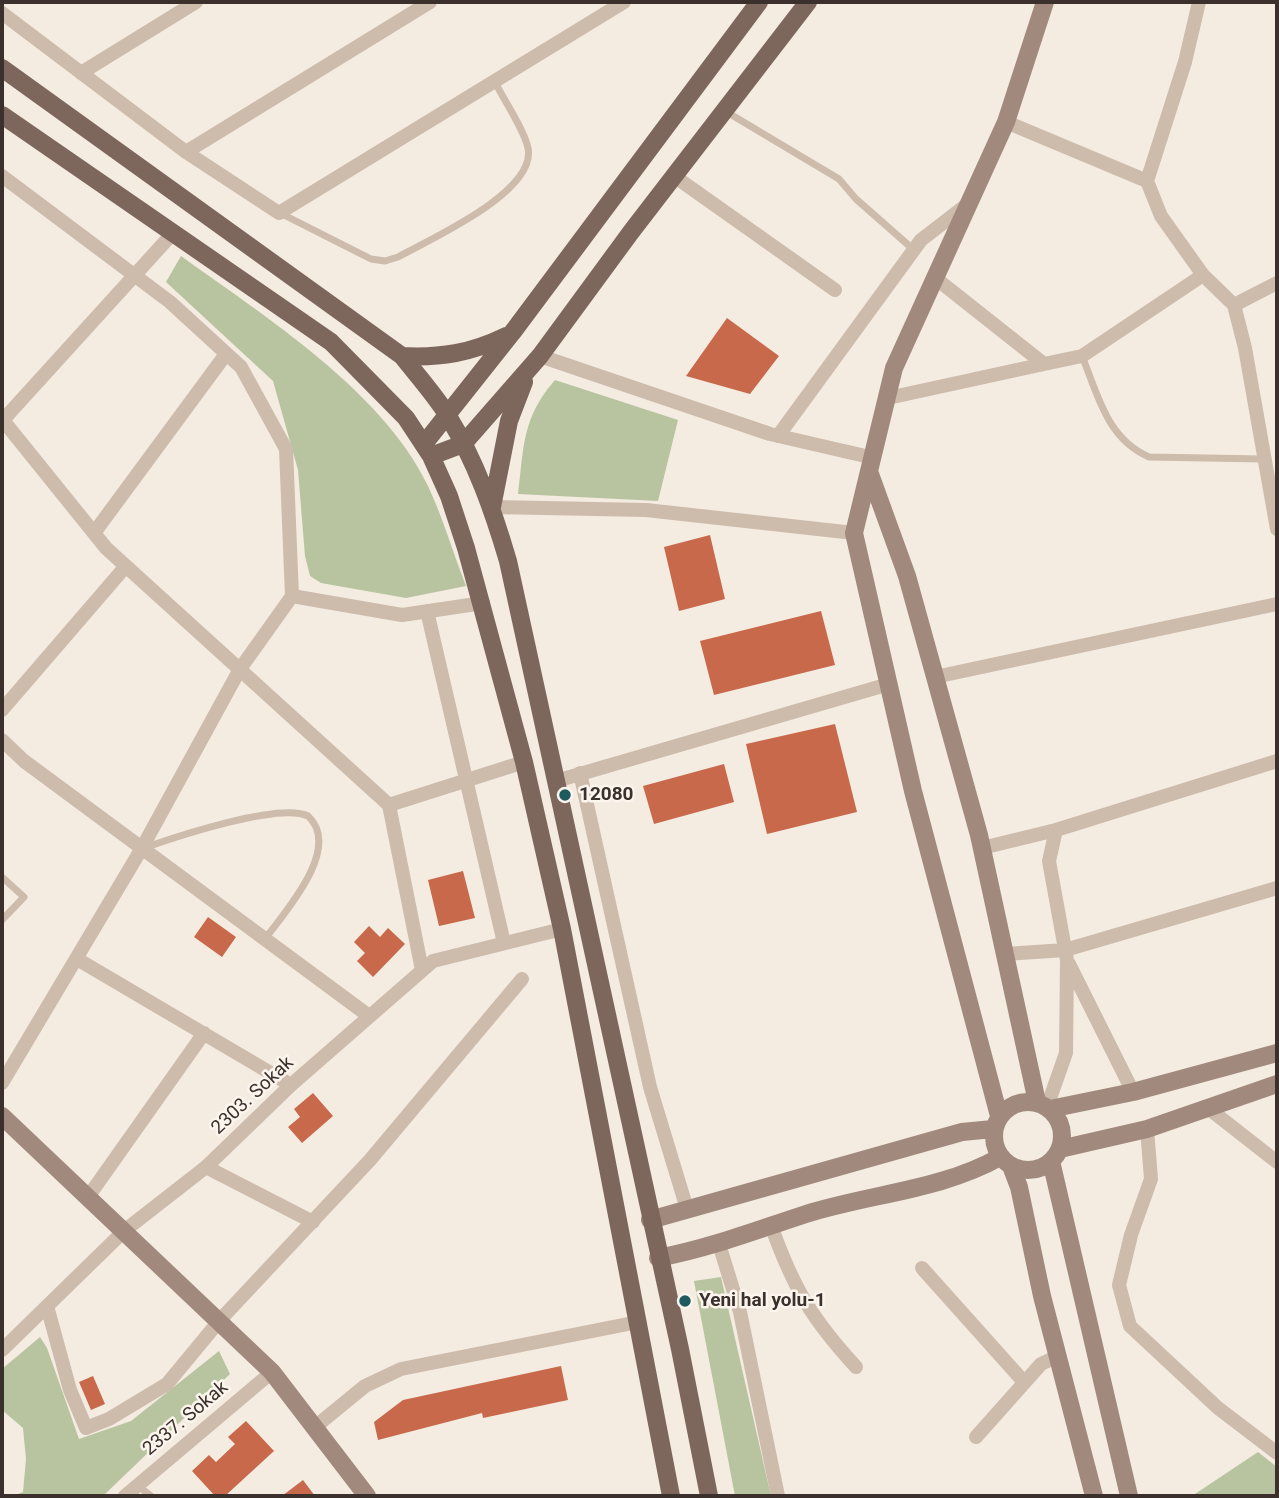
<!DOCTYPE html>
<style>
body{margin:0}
#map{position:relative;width:1279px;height:1498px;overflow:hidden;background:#f4ebe1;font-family:Roboto,sans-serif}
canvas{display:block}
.frame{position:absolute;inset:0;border:4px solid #3b302b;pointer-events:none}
</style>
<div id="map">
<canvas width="1279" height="1498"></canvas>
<div class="frame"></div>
</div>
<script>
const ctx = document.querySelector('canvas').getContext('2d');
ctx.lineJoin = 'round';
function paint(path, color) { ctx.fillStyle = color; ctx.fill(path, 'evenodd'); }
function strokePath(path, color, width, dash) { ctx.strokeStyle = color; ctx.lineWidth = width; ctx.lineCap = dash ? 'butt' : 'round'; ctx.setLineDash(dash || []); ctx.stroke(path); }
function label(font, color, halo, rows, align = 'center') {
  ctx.font = font + ' Roboto,sans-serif'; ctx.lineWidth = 5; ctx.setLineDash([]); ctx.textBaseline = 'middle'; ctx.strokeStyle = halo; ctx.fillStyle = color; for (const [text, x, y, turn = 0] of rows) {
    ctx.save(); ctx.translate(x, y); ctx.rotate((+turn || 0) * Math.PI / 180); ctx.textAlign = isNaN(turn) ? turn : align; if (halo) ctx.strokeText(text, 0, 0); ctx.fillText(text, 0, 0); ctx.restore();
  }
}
paint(new Path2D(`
 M181,256C264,316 383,391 428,486C443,518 453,553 466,586L406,598L321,583L310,576L305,556L298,470L273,381L166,282Z
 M555,380L678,420L658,501L518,494C524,446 522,418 555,380Z
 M721,1277L771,1496H735L694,1281Z
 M40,1337L47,1348L79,1439L131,1421L219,1351L230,1374L103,1496H13L23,1492L26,1459L23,1428L2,1410V1369Z
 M1258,1452L1277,1467V1496H1192Z`), '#b8c4a0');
paint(new Path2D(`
 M727,318L779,356L750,394L686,376Z
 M710,535L725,599L679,611L664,547Z
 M821,611L835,665L714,695L700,641Z
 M835,724L857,812L767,834L746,744Z
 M724,764L734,802L654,824L643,786Z
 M463,871L475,918L439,926L428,880Z
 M208,917L236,937L222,957L194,937Z
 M369,926L380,937L388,928L405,944L373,977L357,961L365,953L354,942Z
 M313,1093L333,1116L302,1143L288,1127L300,1117L294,1109Z
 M561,1366L568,1400L483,1418L482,1413L378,1440L374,1422L403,1400Z
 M93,1376L105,1404L91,1410L79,1382Z
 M246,1421L274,1451L225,1496H215L192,1471L209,1455L216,1462L235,1444L228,1437Z
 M303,1480L315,1496H282Z`), '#c8694b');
strokePath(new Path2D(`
 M725,111L839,179L856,199L914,250
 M280,213L371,259L385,261L398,257C430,239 537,192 528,148C524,129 503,99 494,80
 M1082,356C1098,395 1107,439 1149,457L1263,459
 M144,848C175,837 280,802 308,816C343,848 284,913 265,939
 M2,877L24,897L2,920
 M138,1486L151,1496`), '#cdbbac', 7);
strokePath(new Path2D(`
 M1199,2L1185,62L1147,181L1161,216L1203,275L1234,305L1245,348L1277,529
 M2,13L186,152L279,213L624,2
 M81,73L196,2
 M1006,122L1147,181
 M186,152L430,2
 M2,176L170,302L241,367L286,449L292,596
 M674,176L835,290
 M934,277L1044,364L1082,356L1203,275
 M1234,305L1277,283
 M540,356L770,434L874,458
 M888,398L1044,364
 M2,419L106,548L389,805L422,970
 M3,420L173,233
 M778,436L921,240L969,203
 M492,507L646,510L854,533
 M94,533L226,354
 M427,611L504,943
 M935,677L1277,604
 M2,710L126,566
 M2,740L24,761L369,1016
 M580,773L650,1087L687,1209
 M556,781L889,684
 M389,805L524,762
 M982,848L1056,830
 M1005,954L1065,950L1277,888
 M77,959L291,1085
 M1069,964L1133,1092
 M2,1083L142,848L240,669L292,596L402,615L483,603
 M1047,1107L1066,1053L1067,960L1049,861L1056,830L1277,761
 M1208,1108L1277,1162
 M1147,1129L1151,1179L1131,1235L1119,1285L1130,1326L1218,1408L1277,1453
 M206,1167L313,1222
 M88,1197L204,1033
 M772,1228C794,1289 812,1319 856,1367
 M719,1244L740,1312L778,1496
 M922,1268L1024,1382
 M47,1306L70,1390L86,1428L109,1419L167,1384L220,1320L370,1160L522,979
 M2,1350L124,1231L206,1167L291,1085L433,961L562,929
 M315,1427L365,1386L401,1369L638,1322
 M976,1437L1041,1364L1058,1356
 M125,1496L272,1372`), '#cdbbac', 14);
strokePath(new Path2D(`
 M870,474L907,576L979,835L1037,1102
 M994 1136a34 34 0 1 1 68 0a34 34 0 1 1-68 0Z
 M1050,1109L1133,1092L1277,1053
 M2,1116L272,1372L367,1496
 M999,1116L913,791L854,533L894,368L1006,122L1045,2
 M1060,1149L1147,1129L1277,1084
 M1051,1161L1129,1496
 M1011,1166L1019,1187L1042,1296L1094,1496
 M650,1220L962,1132L993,1129
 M658,1258C710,1248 757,1230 806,1214C869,1194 942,1190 1000,1157`), '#a18a7d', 18);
strokePath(new Path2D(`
 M2,68L402,356C417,375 435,395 448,416C476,462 493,510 508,561L680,1349L709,1496
 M2,115L331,342L406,418L431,456L449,496L466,548L524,762L562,929L671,1496
 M402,356C441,358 471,353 506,336
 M424,444L512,333L759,2
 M431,456L463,444L540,356L631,232L808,2
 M492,507L509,421L524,382`), '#7d675c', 18);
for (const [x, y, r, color] of [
 [565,795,7,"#1f5a5e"],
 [685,1301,7,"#1f5a5e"]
]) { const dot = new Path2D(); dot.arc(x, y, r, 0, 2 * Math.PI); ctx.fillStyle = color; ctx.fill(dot); strokePath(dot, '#fbf5ee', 2.5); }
label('bold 19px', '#3b302b', '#fbf5ee', [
 ["12080",579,795],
 ["Yeni hal yolu-1",699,1301]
], 'left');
label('19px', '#3b302b', '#fbf5ee', [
 ["2303. Sokak",253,1096,-43],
 ["2337. Sokak",186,1419,-40]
]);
</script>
